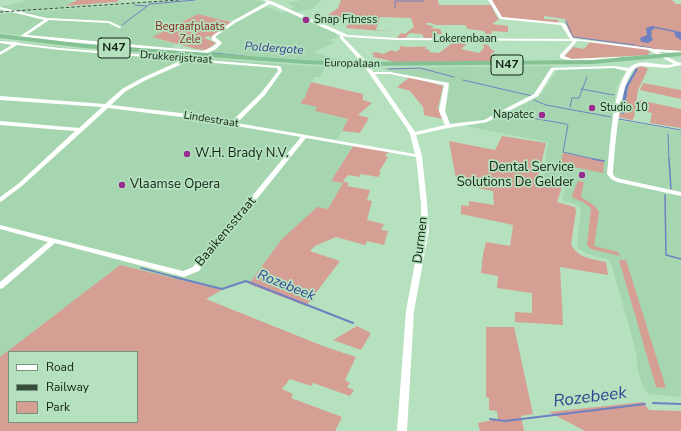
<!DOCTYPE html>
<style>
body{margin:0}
#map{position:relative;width:681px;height:431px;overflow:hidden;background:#b6e1bf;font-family:"Nunito Sans",sans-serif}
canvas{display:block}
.legend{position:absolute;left:8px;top:351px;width:130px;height:72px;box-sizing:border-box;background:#b6e1bf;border:1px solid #74947b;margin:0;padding:5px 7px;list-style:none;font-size:12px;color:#112115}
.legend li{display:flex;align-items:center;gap:8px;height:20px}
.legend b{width:20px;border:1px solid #74947b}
</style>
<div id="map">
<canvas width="681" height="431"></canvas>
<ul class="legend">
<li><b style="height:5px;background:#fff"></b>Road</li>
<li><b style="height:5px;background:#384e3d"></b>Railway</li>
<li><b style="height:11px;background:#d69f94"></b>Park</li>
</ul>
</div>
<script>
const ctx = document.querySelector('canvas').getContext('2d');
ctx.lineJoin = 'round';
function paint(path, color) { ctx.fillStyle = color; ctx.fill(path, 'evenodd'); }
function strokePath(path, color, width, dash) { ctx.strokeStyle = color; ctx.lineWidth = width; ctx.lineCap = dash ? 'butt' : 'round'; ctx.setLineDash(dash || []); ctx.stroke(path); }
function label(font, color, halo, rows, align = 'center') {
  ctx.font = font + ' "Nunito Sans",sans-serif'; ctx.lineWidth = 3.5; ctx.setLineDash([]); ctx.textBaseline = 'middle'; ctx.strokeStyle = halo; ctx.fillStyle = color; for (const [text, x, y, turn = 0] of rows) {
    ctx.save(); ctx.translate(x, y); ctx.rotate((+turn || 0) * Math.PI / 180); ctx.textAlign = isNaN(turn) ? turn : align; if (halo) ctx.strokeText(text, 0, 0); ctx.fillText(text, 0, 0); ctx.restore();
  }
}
paint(new Path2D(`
 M24,0H63L74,1L65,7L14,11L0,7L25,1Z
 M192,0H254L265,2L242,16L230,21L198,14L152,37L175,44L171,48L0,33V14Z
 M301,0H322L312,9L296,12L289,9L295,7L286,2H294Z
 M265,7L271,8L282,13L287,11L334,32L338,37L330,40L334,43L313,52L341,60L340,62L208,53L222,44V41L215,37L234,23Z
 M0,40L87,50L326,67L320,77H314L305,97L318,108L316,111L348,119L337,140L354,143L331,181L343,183L328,209L281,240L249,284L242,282L222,290L120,265L0,357Z
 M551,66L552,68L534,94L503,109L484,120L452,124L450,123L445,111L450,86L393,74L394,72L381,68Z
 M612,68L626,71L617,86L612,119L681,131V397L648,394L642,384L637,367V357L631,333L611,263L608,260L585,253L578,248L577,244L581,208L576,204L562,200L565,188L563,186L545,182L543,179L548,142L465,126L486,123L536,98L542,93L557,70Z`), '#a5d6af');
paint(new Path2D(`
 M77,0H118V2L140,0L66,6Z
 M341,0H448H438L439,5H491L497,17L499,19L492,24L508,26V32L491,31L492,34H486L484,31L468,29L465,25H436L431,23H426L427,25L434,26L431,28L440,29L442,34H434L435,38H424L422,34L410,33L405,38H397L401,33L405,34L414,27L411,18L380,17L376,30L393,32L346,28L350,19L328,15L338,8Z
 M491,0H672L676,4H681V51L654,49L573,37L570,35L565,19L544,16V19L558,20V23L501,17Z
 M198,14L231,22L212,37L208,36L204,38L216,43L206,50L196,49L152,37Z
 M454,42L467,44L461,49L479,53L484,48L483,44L488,45L492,50L495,51L490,55L500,58L498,61L395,62L373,57L374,55L371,54L376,52L383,54L392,50L396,52L401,48L399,47L400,46C411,48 417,46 427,47L425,49L430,50L429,52L439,53Z
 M590,42L646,49L650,52L648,55L572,59L564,57L573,47L584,49Z
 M643,66L648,69L638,90L634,118L632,120L619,117L620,113L624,114L628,87L638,69L635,68Z
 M410,77L443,86L438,108L442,119L424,115L423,107L410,91L397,87Z
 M311,82L363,94V100L372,103L358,115L369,118L360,133L342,131L348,119L315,111L317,107L300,103L305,97Z
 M643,83L681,90V99L640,90Z
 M639,100L681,109V128L650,123L652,113L637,110Z
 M502,136L546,143L537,182L562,187L557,202L575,207L576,211L571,244C577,258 593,259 606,262L608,275L560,267L563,325L515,322V312L532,313V293L497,288L498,276L481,273L483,254L486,242L510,246L513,225L461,214V205L469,206V201L494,205L493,191L457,184L449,141L495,150Z
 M353,146L394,153H387L385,156L388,157L379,172L381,173L378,177L361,174L359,177L348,175L343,181L349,183L347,186L370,190L367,200L372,201L367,220L384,224L381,230L388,231L384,245L367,241L365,245L336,237L315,246L310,251L340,261L306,306L249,284L281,240L317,207L328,209L343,183L331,181Z
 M563,153L604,161L603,173L560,164Z
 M578,181L584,182L581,197L595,206L599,212L594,246L618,252L620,256L591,249L587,245L591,208L583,202L573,198L572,195Z
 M619,260H626L666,388L656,387Z
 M120,265L222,290L206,299L323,346L356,357L345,380L350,383L347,387L354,390L350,396L313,383L311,386L290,379L282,389L293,394L291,398L342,417L335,431H0V357ZM9,352H137V422H9Z
 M357,326L371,333L361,350L333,340Z
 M486,327H514L533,414L521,416L524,431H480L478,423L498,419L497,411L489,410V398L486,397Z
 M643,402L649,410L681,411V431H585L549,412Z`), '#d69f94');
paint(new Path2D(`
 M652,26L681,32V40L676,37L674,32L655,28L651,31L652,33L651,36L653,40L648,43L641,42L640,38L647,35L646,28Z
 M636,68L638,69L628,87L624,114L620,113L625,87Z`), '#6e81c2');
strokePath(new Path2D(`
 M395,4V1H424
 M135,5L146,6
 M395,5V8
 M566,21L573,37L635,45
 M122,25L150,4L195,0
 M638,46L651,48
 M212,53L244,56
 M388,69L420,68L454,77
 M463,80L532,96
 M581,89L614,95
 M534,100L546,105L611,117
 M570,107L572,98H579L587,77
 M504,113L566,124L568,125L563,152L598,160
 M619,119L681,130
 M668,134L669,160`), '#6e81c2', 1);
strokePath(new Path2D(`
 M593,159L604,161
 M669,159L671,189
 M665,195L666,255L681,259
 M141,268L178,278`), '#6e81c2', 1.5);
strokePath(new Path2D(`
 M174,277L222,289L246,281L353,323
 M653,403L681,404
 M490,419L505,421L645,404`), '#6e81c2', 2);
paint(new Path2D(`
 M263,0L271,1L348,35L397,38L570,39L561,25L500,19L488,0H492L502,17L563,23L566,25L573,38L576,39L650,48L653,49L681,51V53L658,52L677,62L681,63V65L667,68L639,66C619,72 615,153 613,174L615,177L621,179L681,192V196L617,182L611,179L607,174C610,147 612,93 627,71L614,68L554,70L538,96L487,122L448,128L416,135L422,156L427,203L429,230L414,311L407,431H397L406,311L421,230V203L416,157L306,138L199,271L184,277L55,243L3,288L0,289V282L48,242L0,229V225L183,271L193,267L301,137L189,118L108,108L22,186L2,201L0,202V197L18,184L75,131L0,125V121L79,128L102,107L0,100V96L105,104L122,89L142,78L182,60L60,50L17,45L0,55V52L12,45L0,43V41L17,42L19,43L60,48L187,58L199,53L68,42L24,37L22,38L20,37L22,35L44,20L0,9V7L46,18L109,21L122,27L119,28L108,23L49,20L27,35L203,51L212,47L217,43L212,40V36L233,21L267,2ZM270,4L340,35V38L362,63L406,127L410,134L415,154L237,123L265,95L282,71L281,67L279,66L194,59L216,49L222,43L215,37L235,23ZM343,36L348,37L397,40L573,41L560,55V58L572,61L618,59L620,58L618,57L572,59L564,56L577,41H581L649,50L674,64C660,68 641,56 629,68L614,66L551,68L534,94L484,120L450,124L445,111L449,83L390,72H373L366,61L343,37ZM189,61L277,68L278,71L261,93L231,122L189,114L111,105L126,91L146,80ZM375,74H390L444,85L439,111L445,125L415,132Z`), '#fff');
paint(new Path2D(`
 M0,34L85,44L305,60L354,62L592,60L681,52V56L592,64L354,66L305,64L85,48L0,38Z`), '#84c293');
strokePath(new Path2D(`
 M0,12L179,0`), '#384e3d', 1, [3.5, 2]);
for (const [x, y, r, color] of [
 [306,20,4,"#972d8f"],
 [592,108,4,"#972d8f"],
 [542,115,4,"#972d8f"],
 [187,154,4,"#972d8f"],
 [582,175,4,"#972d8f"],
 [122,185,4,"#972d8f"]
]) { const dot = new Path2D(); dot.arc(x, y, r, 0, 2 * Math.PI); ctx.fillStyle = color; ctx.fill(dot); strokePath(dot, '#b6e1bf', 1.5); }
label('11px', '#112115', '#b6e1bf', [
 ["Snap Fitness",314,20],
 ["Studio 10",600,108],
 ["Napatec",534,115,"right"]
], 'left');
label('11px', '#88291b', '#b6e1bf', [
 ["Begraafplaats",190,27],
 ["Zele",190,40]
]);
label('11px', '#112115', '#b6e1bf', [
 ["Lokerenbaan",465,39],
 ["Drukkerijstraat",176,58,4],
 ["Europalaan",352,64,1],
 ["Lindestraat",211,120,9]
]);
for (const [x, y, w] of [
 [114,48,32],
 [507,65,32]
]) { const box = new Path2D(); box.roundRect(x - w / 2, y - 10, w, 20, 3); ctx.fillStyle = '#b6e1bf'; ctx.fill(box); strokePath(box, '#112115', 1); }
label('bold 12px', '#112115', null, [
 ["N47",114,48],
 ["N47",507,65]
]);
label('italic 12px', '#344494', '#b6e1bf', [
 ["Poldergote",274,49,4]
]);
label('13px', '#112115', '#b6e1bf', [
 ["W.H. Brady N.V.",195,154],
 ["Dental Service",574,168,"right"],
 ["Solutions De Gelder",574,183,"right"],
 ["Vlaamse Opera",130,185]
], 'left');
label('13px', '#112115', '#b6e1bf', [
 ["Baaikensstraat",226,232,-50],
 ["Durmen",421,240,-83]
]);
label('italic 14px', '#344494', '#b6e1bf', [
 ["Rozebeek",286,286,22]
]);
label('italic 17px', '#344494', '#b6e1bf', [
 ["Rozebeek",590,398,-7]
]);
</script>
